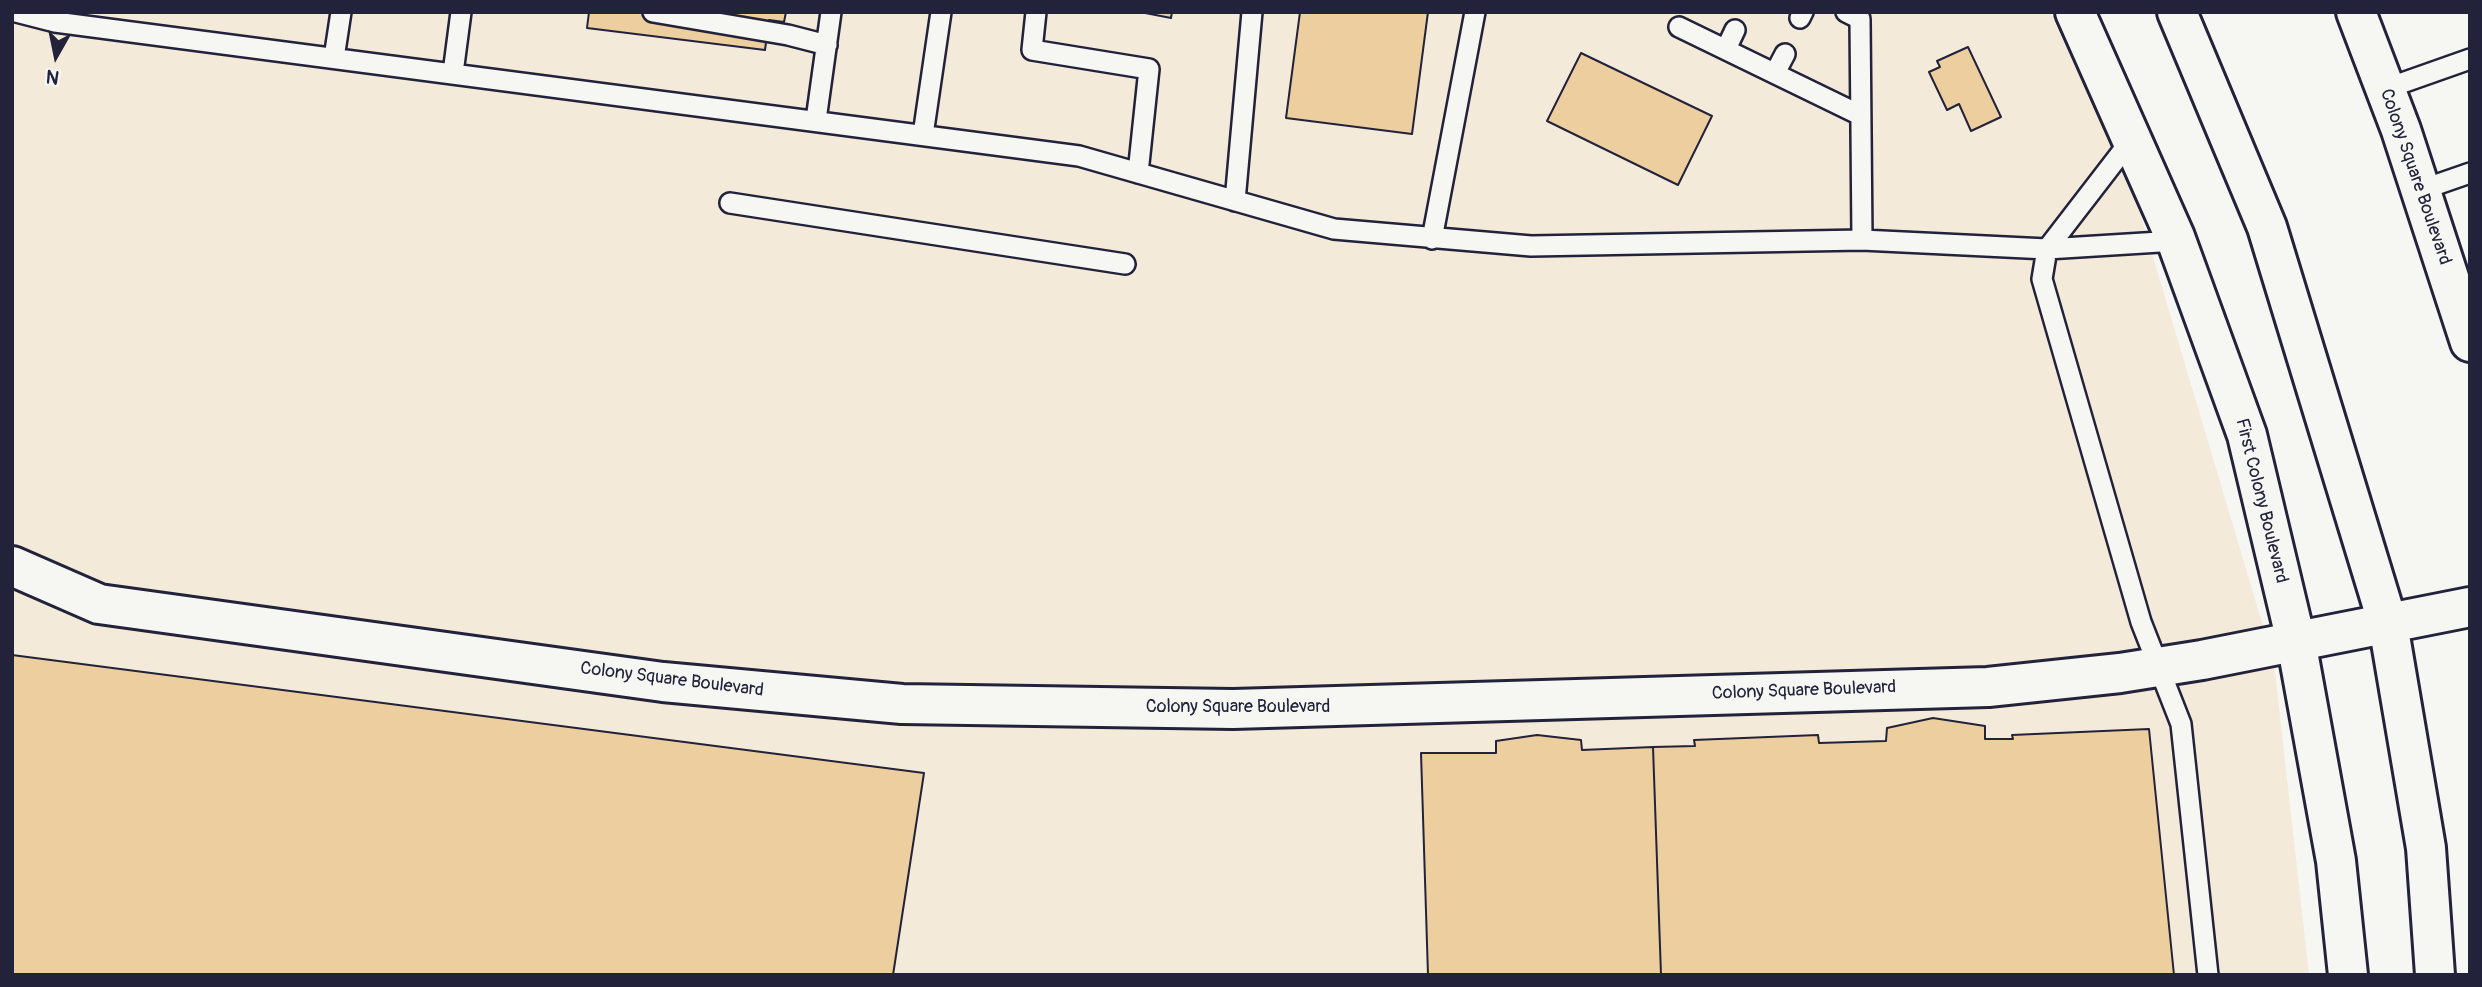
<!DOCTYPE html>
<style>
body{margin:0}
#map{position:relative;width:2482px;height:987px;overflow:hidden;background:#f6f6f2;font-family:Pangolin,sans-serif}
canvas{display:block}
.frame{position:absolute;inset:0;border:14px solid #22223b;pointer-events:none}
.north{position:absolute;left:21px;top:21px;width:70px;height:70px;-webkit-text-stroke:5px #f6f6f2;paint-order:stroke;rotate:189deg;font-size:19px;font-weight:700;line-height:28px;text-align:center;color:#22223b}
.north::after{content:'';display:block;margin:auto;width:24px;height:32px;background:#22223b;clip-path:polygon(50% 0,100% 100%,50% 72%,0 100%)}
</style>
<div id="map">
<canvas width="2482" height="987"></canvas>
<div class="frame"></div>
<div class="north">N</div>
</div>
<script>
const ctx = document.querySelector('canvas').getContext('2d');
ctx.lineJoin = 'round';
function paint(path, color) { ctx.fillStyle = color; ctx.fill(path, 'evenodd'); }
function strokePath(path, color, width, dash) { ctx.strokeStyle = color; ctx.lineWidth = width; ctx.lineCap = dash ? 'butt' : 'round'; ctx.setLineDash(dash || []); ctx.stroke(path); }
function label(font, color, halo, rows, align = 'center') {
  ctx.font = font + ' Pangolin,sans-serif'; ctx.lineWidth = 5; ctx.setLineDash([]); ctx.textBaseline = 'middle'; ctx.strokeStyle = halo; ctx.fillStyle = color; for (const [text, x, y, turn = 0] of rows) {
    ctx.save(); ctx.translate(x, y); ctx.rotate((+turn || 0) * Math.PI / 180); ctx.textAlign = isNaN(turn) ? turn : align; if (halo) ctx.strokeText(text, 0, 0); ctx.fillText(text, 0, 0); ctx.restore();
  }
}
paint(new Path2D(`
 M12,12H2050L2133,190L2274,663L2309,975H12Z`), '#f3ead9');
const building = new Path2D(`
 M589,12H786L784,22L769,20L765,50L587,28Z
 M1140,12H1172L1171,18Z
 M1300,12H1428L1412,134L1286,118Z
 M1968,47L2001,117L1971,131L1959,104L1947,110L1929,72L1940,67L1937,61Z
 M1581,53L1712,116L1678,185L1547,121Z
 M12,655L924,773L893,975H12Z
 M1933,718L1985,726V739H2013L2012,735L2149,729L2174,975H1661L1653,747L1695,746L1694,740L1818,735L1819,743L1886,741L1887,728Z
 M1537,735L1581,740L1582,750L1653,747L1661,975H1428L1421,753H1496V741Z`);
paint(building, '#edce9f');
strokePath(building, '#22223b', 2);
const lane = new Path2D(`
 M16,12L55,22L1079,156L1334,229L1531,246L1862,240
 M653,12L788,35L827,45
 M1036,12L1032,50L1149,69L1138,173
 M1846,12L1860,19L1862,240L2047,249L2176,241
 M1800,18L1803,12
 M1679,27L1860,115
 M1726,49L1735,30
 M334,58L341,12
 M453,73L461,12
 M1775,73L1785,54
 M2385,89L2470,59
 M816,120L831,12
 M923,135L941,12
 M2131,140L2047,249L2042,279L2141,622L2181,724L2208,975
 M2421,190L2470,173
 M1235,201L1252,12
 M730,203L1125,264
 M1432,239L1475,12`);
const street = new Path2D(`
 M2356,12L2401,130L2470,342
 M12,566L99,604L663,682L902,704L1233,709L1988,687L2120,673L2202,660L2470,607`);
const secondary = new Path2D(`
 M2075,12L2175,237L2247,435L2296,641L2336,861L2348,975
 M2177,12L2267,227L2388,624L2426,848L2435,975`);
strokePath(lane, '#22223b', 24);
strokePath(street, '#22223b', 44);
strokePath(secondary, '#22223b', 44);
strokePath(lane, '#f6f6f2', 19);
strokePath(street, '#f6f6f2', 38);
strokePath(secondary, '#f6f6f2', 38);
label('18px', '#22223b', '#f6f6f2', [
 ["Colony Square Boulevard",2415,177,71],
 ["First Colony Boulevard",2261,501,76],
 ["Colony Square Boulevard",672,680,7],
 ["Colony Square Boulevard",1804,691,-2],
 ["Colony Square Boulevard",1238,707]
]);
</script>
